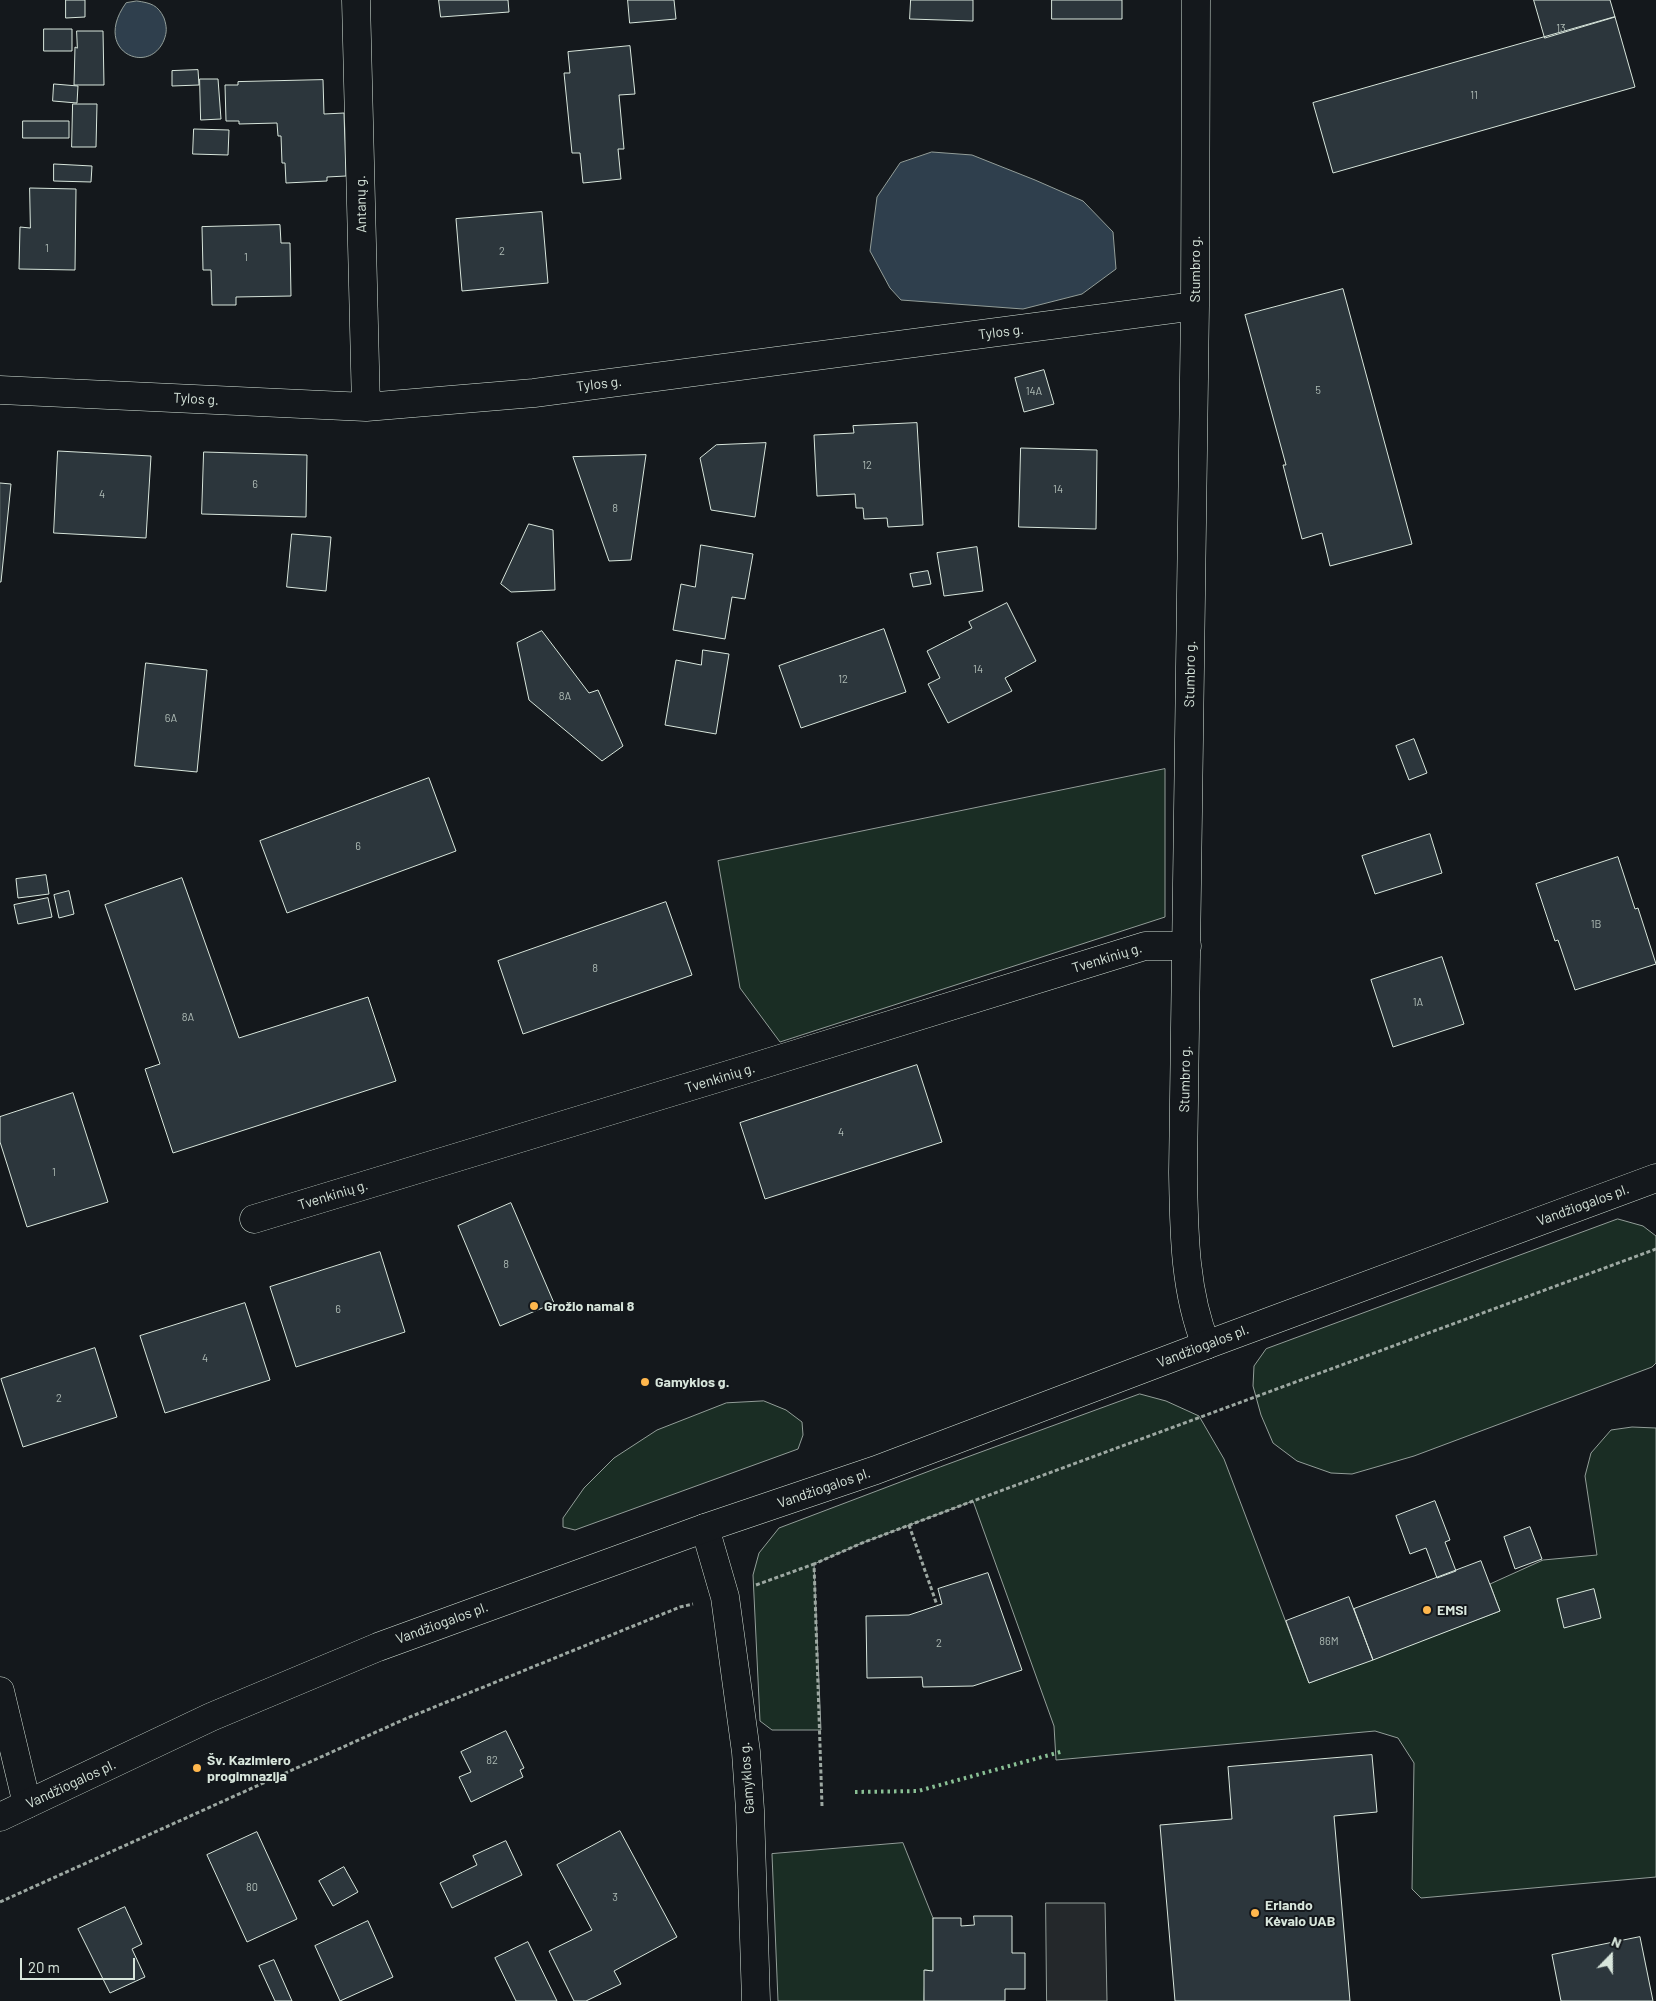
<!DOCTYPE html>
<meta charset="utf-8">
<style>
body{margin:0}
#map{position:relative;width:1656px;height:2001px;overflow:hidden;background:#14181c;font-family:Barlow,sans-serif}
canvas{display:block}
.north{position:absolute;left:1586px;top:1931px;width:50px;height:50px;-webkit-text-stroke:4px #14181c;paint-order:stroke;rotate:22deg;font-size:14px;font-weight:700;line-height:20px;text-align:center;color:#d8e6dc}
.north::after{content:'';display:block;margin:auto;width:18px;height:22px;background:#d8e6dc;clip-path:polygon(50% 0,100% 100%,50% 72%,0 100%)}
.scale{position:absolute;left:20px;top:1958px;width:115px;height:22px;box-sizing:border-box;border:2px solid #d8e6dc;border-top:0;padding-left:6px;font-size:15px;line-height:18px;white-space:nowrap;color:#d8e6dc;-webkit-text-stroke:4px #14181c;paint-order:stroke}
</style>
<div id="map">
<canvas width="1656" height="2001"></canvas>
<div class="north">N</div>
<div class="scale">20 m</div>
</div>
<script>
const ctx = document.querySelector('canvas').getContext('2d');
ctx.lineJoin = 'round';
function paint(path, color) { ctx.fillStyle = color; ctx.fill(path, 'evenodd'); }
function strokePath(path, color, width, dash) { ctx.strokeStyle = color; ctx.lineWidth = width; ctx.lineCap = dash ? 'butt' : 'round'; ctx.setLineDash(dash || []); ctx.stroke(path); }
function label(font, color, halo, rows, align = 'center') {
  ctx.font = font + ' Barlow,sans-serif'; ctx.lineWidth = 4; ctx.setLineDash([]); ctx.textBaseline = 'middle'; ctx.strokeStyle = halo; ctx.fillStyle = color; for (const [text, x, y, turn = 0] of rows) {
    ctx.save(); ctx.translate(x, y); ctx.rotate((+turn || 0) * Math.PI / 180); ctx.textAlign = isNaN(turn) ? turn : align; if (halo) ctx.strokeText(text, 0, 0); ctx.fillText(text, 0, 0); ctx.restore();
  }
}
const green = new Path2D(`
 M1165,769V917L780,1042L740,988L718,861Z
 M1618,1219L1643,1226L1656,1236V1363L1652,1367L1414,1456L1352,1474L1331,1473L1297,1461L1273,1443L1261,1415L1253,1386L1254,1366L1266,1349Z
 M1140,1394L1166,1401L1199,1416L1224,1459L1309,1683L1500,1611L1490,1584L1543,1560L1597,1555L1585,1476L1591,1453L1611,1430L1632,1427L1656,1428V1877L1421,1898L1412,1889L1414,1763L1398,1738L1375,1731L1056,1760L1054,1726L973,1501L862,1543L814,1564L821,1730H772L760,1721L753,1575L759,1553L779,1528L940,1467Z
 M764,1401L786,1410L802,1422L803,1435L798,1449L575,1530L563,1527V1518L584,1488L614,1458L657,1430L726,1403Z
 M903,1843L933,1918V1971L925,1970L924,2001H778L772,1854Z`);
paint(green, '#1a2d24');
strokePath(green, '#939e99', 1);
const parking = new Path2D(`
 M1046,1903H1105L1107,2001H1047Z`);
paint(parking, '#24282b');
strokePath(parking, '#939e99', 1);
const water = new Path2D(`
 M137,1C151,3 158,5 164,18C167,27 167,32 164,40C149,77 91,51 126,3Z
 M932,152L972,155L1035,180L1083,201L1113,232L1116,269L1082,294L1023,309L901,300L890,288L870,251L877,197L900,163Z`);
paint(water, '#2f3f4d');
strokePath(water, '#939e99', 1);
const building = new Path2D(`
 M66,0H85V17L66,18Z
 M439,0H508L509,12L441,17Z
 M628,0H674L676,19L630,23Z
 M911,0H973V21L910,19Z
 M1052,0H1122V19H1052Z
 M1534,0H1610L1615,17L1545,38Z
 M1615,17L1635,87L1333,173L1313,103Z
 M44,29H72V51H44Z
 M77,31H103L104,85H74L75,47L77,48Z
 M630,46L635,94L619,95L624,149H618L621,179L583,183L580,153H572L564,73H570L568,52Z
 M198,70L199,85L172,86V71Z
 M200,79H218L221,119L201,120Z
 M323,80L324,114L344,113L346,176L327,177V181L286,183L285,163H282L281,136H278L277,123L239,124V121H226L225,85H238V82Z
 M54,84L78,86L77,103L53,101Z
 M73,104H97L96,147H72Z
 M23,121H69V138H23Z
 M194,129L229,130L228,155L193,154Z
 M54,164L92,166L91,182L54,181Z
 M30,188L76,189L75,270L19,269L20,227L30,228Z
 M542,212L548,283L462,291L456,219Z
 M280,225L281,243H290L291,296L236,297V305H212L211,270H203L202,227Z
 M1343,289L1412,544L1330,566L1322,533L1302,539L1283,465H1286L1245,315Z
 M1044,370L1054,404L1024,412L1015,378Z
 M917,423L923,525L888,527L887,518L864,519L863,508H856L855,494L817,496L814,435L854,433L853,426Z
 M766,443L755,517L711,510L700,458L716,445Z
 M1021,448L1097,450L1096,529L1019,527Z
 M58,451L151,456L146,538L54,533Z
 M204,452L307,455L306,517L202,514Z
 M646,455L631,560L609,561L573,457Z
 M0,483L11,484L1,582H0Z
 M529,524L553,530L555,590L511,592L501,584Z
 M292,534L331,537L326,591L287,587Z
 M701,545L753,554L745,599L732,597L725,639L673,630L681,584L695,587Z
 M977,547L983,591L944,596L937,553Z
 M928,571L931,584L913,587L910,574Z
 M1007,603L1036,661L1005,678L1012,691L948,723L928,684L940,678L927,651L972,628L969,622Z
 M884,629L906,692L801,728L779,666Z
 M542,631L589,693L598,690L623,746L602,761L529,700L517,643Z
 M703,650L729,654L716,734L665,725L676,660L701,665Z
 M146,663L207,670L197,772L135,766Z
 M1414,739L1427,773L1409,780L1396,746Z
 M429,778L456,851L287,913L260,841Z
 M1430,834L1442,873L1375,894L1362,856Z
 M1618,857L1635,909L1638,908L1656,964L1575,990L1558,940L1555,941L1536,884Z
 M46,875L49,894L18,898L16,879Z
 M182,878L239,1038L368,997L396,1081L173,1153L145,1069L160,1064L105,905Z
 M69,891L74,914L59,918L54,895Z
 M48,898L52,917L18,924L14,905Z
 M666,902L692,975L523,1034L498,961Z
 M1442,957L1464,1024L1393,1047L1371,980Z
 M917,1065L942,1142L765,1199L740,1123Z
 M73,1093L108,1202L27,1227L0,1142V1117Z
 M511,1203L554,1303L500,1326L458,1226Z
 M380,1252L405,1332L296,1367L270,1287Z
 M245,1303L270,1380L165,1413L140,1336Z
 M95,1348L117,1417L23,1447L1,1379Z
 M1435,1501L1450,1540L1445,1542L1456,1571L1437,1578L1426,1548L1410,1554L1396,1516Z
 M1530,1527L1542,1559L1515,1569L1504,1537Z
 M1481,1561L1500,1611L1373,1660L1354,1609Z
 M988,1573L1022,1670L973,1686L923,1687L922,1677L867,1678L866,1616L909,1615L942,1604L938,1589Z
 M1594,1589L1601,1618L1564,1628L1557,1599Z
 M1349,1597L1373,1660L1309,1683L1286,1621Z
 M506,1731L524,1768L520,1770L523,1777L471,1802L459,1777L471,1772L461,1752Z
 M1372,1755L1377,1812L1334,1816L1350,2001H1175L1160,1825L1232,1819L1228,1767Z
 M620,1831L677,1937L614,1971L621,1984L586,2001H574L549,1951L592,1930L557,1865Z
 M257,1832L297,1919L247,1942L207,1855Z
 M506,1841L522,1875L452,1908L440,1883L477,1865L473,1856Z
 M344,1867L358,1892L333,1906L319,1881Z
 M125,1907L142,1944L132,1949L145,1977L110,1993L78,1929Z
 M974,1916H1012V1953H1025V1989H1005V2001H924V1970L933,1971V1918H961V1926L974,1925Z
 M368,1921L393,1977L340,2001L315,1946Z
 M1640,1937L1653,2001H1561L1552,1955Z
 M528,1942L557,2001H516L495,1958Z
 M274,1960L292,2001H275L259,1966Z`);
paint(building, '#2c363c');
strokePath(building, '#d8e6dc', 1);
const minor = new Path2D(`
 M356,0L366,407
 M1196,0L1195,306L1183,1172C1184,1230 1184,1290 1206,1345
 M0,390L366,407L534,393L1195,306
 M254,1219L741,1071L1145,946H1187
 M705,1528L725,1597L746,1752L750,1810L756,2001
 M0,1691L27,1804`);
const major = new Path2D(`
 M0,1817L211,1717L378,1647L705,1528L876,1470L1206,1345L1656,1178`);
strokePath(minor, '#d8e6dc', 29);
strokePath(major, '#d8e6dc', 29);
strokePath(new Path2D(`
 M909,1525L937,1605
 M756,1585L814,1564
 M822,1806L814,1564L862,1543L973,1501L1656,1249
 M0,1902L405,1719L680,1607L693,1604`), '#9da8a2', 3, [4, 2.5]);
strokePath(minor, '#14181c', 28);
strokePath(major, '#14181c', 28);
strokePath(new Path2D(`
 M855,1792L918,1791L1064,1751`), '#8ac095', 4, [2.5, 4]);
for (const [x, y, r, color] of [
 [534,1306,5,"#ffb74d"],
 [645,1382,5,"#ffb74d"],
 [1427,1610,5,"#ffb74d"],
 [197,1768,5,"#ffb74d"],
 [1255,1913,5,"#ffb74d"]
]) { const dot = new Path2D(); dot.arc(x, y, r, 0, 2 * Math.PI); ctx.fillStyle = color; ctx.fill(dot); strokePath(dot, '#14181c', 2); }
label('11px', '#adbab4', null, [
 ["13",1561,28],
 ["11",1474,95],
 ["1",47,248],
 ["2",502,251],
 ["1",246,257],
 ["5",1318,390],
 ["14A",1034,391],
 ["12",867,465],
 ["6",255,484],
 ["14",1058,489],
 ["4",102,494],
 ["8",615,508],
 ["14",978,669],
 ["12",843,679],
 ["8A",565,696],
 ["6A",171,718],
 ["6",358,846],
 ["1B",1596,924],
 ["8",595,968],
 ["1A",1418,1002],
 ["8A",188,1017],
 ["4",841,1132],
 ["1",54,1172],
 ["8",506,1264],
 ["6",338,1309],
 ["4",205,1358],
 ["2",59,1398],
 ["86M",1329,1641],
 ["2",939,1643],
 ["82",492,1760],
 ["80",252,1887],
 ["3",615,1897]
]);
label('14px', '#d8e6dc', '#14181c', [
 ["Antanų g.",361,204,-91],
 ["Stumbro g.",1195,269,-90],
 ["Tylos g.",1001,332,-7],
 ["Tylos g.",599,384,-7],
 ["Tylos g.",196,399,3],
 ["Stumbro g.",1190,674,-89],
 ["Tvenkinių g.",1107,958,-17],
 ["Tvenkinių g.",720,1078,-17],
 ["Stumbro g.",1185,1079,-89],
 ["Tvenkinių g.",333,1195,-17],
 ["Vandžiogalos pl.",1583,1205,-20],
 ["Vandžiogalos pl.",1203,1346,-21],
 ["Vandžiogalos pl.",824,1488,-19],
 ["Vandžiogalos pl.",442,1623,-20],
 ["Gamyklos g.",747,1778,-94],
 ["Vandžiogalos pl.",71,1784,-25]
]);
label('bold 14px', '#d8e6dc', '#14181c', [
 ["Grožio namai 8",544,1306],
 ["Gamyklos g.",655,1382],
 ["EMSI",1437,1610],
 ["Šv. Kazimiero",207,1760],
 ["progimnazija",207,1776],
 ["Erlando",1265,1905],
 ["Kėvalo UAB",1265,1921]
], 'left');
</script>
